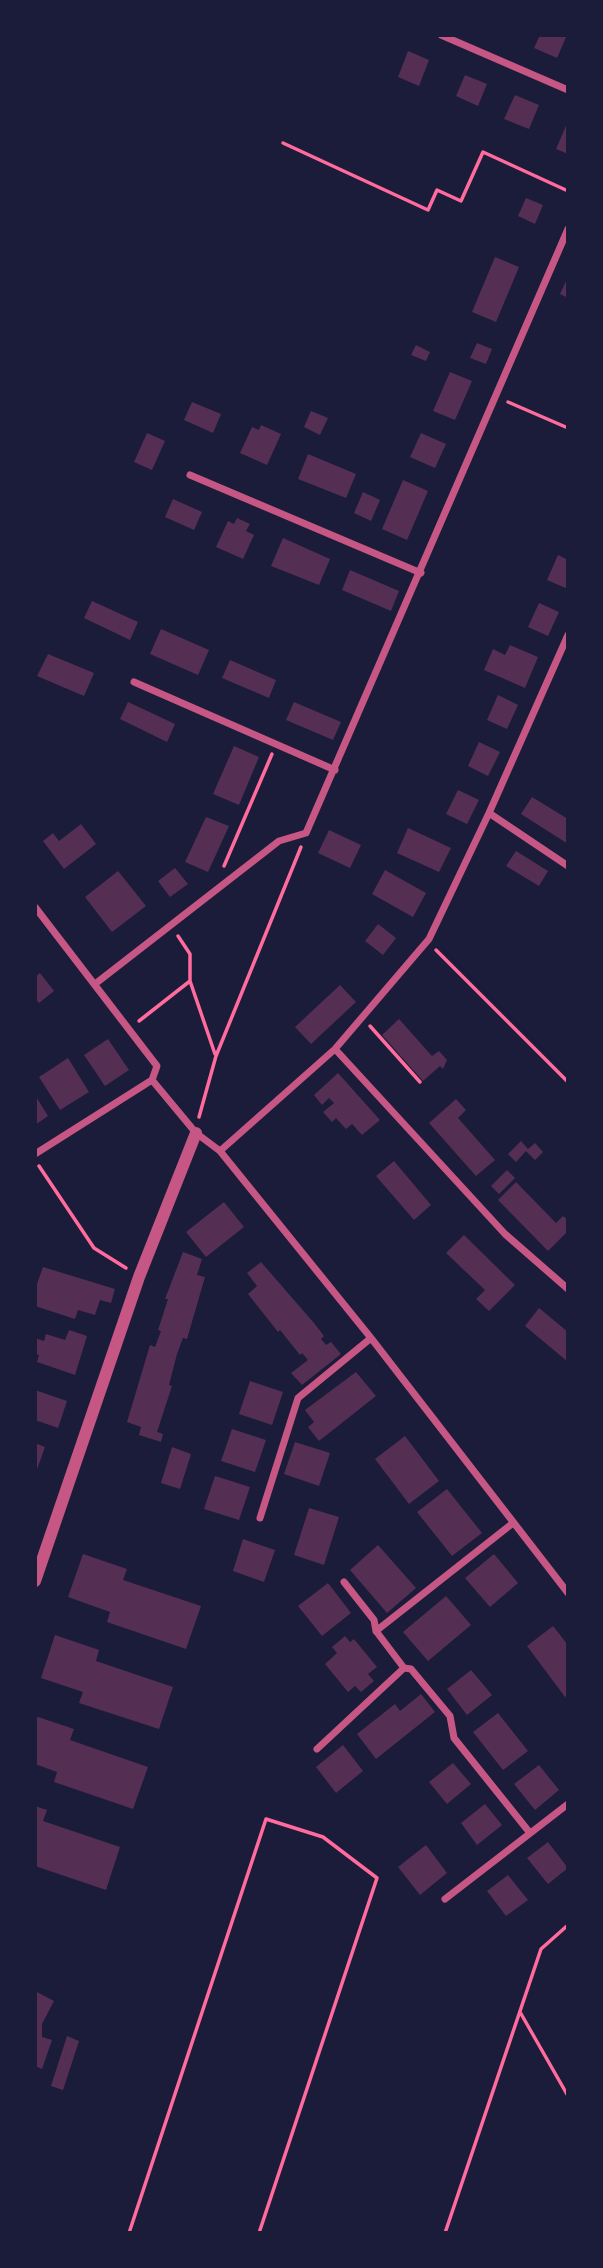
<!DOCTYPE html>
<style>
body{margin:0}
#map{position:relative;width:603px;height:2268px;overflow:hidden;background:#1b1b3a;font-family:"Alegreya Sans",sans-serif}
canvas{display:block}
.frame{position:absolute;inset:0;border:37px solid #1b1b3a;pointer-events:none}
</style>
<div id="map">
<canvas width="603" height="2268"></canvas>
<div class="frame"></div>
</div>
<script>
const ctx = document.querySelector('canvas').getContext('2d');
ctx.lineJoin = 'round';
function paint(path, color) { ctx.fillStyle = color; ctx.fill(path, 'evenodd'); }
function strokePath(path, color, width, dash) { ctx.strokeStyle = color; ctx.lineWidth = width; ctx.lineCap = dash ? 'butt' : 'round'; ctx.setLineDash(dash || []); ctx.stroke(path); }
paint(new Path2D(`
 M540,35H567L557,58L534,48Z
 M408,51L429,60L419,86L398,77Z
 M465,75L487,84L478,106L456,96Z
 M515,95L539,105L529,129L504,119Z
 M568,121V154L556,149Z
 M526,198L543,205L535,224L518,216Z
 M495,257L519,267L496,322L472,312Z
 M568,277V298L560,294Z
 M477,343L492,349L486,364L470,358Z
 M416,345L430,352L426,361L411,355Z
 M450,372L472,381L455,420L433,411Z
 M192,402L221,414L213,433L184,420Z
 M311,411L328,418L320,435L304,427Z
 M261,425L281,434L267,465L240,453L252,427L259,430Z
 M147,433L165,441L152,470L134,462Z
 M421,433L446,444L435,468L410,457Z
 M308,454L356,474L346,498L298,479Z
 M403,480L428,491L407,540L382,529Z
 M363,492L380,500L371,521L354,513Z
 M173,499L202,512L194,530L165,517Z
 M237,518L250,524L246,531L254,535L243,559L216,547L228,521L234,524Z
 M283,538L330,559L319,585L271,566Z
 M558,555L568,560V589L547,580Z
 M350,570L399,591L391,611L342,590Z
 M92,601L138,622L130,640L84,618Z
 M539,603L559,612L548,636L528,627Z
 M161,629L209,650L198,675L150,654Z
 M510,645L538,657L525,688L484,670L493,649L505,655Z
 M48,654L94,673L84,696L37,676Z
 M230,660L276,680L269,698L222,678Z
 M498,695L518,705L507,729L487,720Z
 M128,702L175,724L167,742L120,719Z
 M294,702L341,722L333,740L286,720Z
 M479,742L500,752L488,776L468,766Z
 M234,746L259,757L239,805L213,794Z
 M458,790L479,800L467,824L446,814Z
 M532,797L568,819V844L521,814Z
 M206,817L229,826L208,872L185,862Z
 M81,824L96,844L64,869L43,841L53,833L59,841Z
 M408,828L451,848L439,872L397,853Z
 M329,830L361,845L350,868L318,853Z
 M516,851L548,871L539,886L506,866Z
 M175,868L188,884L170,897L158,881Z
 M385,870L426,893L413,917L372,894Z
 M118,871L146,906L112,932L85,897Z
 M378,924L396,938L383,955L365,941Z
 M40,973L54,991L39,1003L35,998V977Z
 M340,985L356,1002L311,1044L295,1027Z
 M399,1019L432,1056L439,1051L447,1060L443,1069L440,1066L423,1081L382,1035Z
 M108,1039L129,1070L105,1086L84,1055Z
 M68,1058L89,1092L60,1110L39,1077Z
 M338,1073L380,1120L362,1135L352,1124L346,1129L336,1118L332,1122L323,1112L334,1103L329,1098L322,1105L314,1095Z
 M35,1095L48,1116L35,1125Z
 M456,1099L466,1110L458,1118L495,1160L476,1176L429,1123Z
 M521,1141L528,1149L535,1143L543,1152L535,1160L526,1151L516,1162L508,1154Z
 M394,1161L431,1205L414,1220L376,1176Z
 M507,1170L515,1178L499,1194L491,1186Z
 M516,1182L556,1223L563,1216L568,1220V1231L548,1251L498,1200Z
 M224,1202L244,1227L206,1257L186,1232Z
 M464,1235L515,1285L489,1311L476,1299L485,1290L446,1253Z
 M183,1252L202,1259L197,1275L205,1277L187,1339L183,1338L177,1354L169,1385L172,1386L157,1432L163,1434L161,1442L139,1435L141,1427L127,1422L150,1345L155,1347L161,1331L158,1330L168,1299H165Z
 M261,1262L314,1323L324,1336L321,1339L326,1345L331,1342L341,1354L302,1385L291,1373L308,1360L302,1353L300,1355L280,1330L278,1332L248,1294L257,1286L247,1273Z
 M43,1267L115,1289L111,1303L100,1300L95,1315L78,1310L75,1319L35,1306V1289Z
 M539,1308L568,1332V1362L525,1326Z
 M69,1330L87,1336L75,1375L37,1362L39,1355L35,1354V1338L44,1341L46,1334L65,1340Z
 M356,1372L376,1396L319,1441L308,1427L314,1422L305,1410Z
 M250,1381L283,1392L272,1425L239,1414Z
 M35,1390L67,1401L58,1428L35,1420Z
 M232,1429L266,1440L255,1472L221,1461Z
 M405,1436L439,1481L409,1504L375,1459Z
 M295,1442L330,1453L319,1486L284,1474Z
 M35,1443L45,1447L35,1475Z
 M172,1447L191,1454L180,1489L161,1483Z
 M215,1476L250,1487L239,1520L204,1509Z
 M447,1489L482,1533L452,1556L417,1512Z
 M309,1508L339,1517L324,1565L294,1555Z
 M243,1539L275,1550L264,1582L233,1571Z
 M378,1545L416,1588L387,1613L350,1570Z
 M83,1554L127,1569L123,1580L201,1606L186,1649L107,1622L110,1612L68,1597Z
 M494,1554L518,1583L490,1607L465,1578Z
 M328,1583L351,1613L322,1636L298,1606Z
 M446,1596L471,1625L428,1661L403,1632Z
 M553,1626L568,1645V1695L565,1697L527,1646Z
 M55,1635L99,1650L96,1661L173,1687L159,1729L79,1703L83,1692L41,1678Z
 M345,1636L350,1642L354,1639L377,1667L368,1674L374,1681L361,1692L355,1686L348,1692L325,1664L337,1653L332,1647Z
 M471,1670L492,1695L467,1715L447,1689Z
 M421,1694L435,1712L376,1759L357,1734L395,1704L400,1711Z
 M498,1713L528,1751L503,1770L473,1732Z
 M35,1716L74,1729L70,1740L148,1767L133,1809L54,1782L57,1772L35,1764Z
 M343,1745L363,1771L336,1793L316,1767Z
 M453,1763L471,1784L447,1804L429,1782Z
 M539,1765L559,1790L535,1810L514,1784Z
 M485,1804L502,1825L477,1845L461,1823Z
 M35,1806L47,1810L43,1821L120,1847L106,1890L35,1866Z
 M548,1842L568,1868L548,1884L527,1858Z
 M426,1845L447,1873L420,1895L398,1867Z
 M508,1875L528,1900L506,1916L487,1891Z
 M35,1991L54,2001L42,2024V2037L52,2040L42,2069L35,2066Z
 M67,2036L79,2041L63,2090L51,2086Z`), '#542f53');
strokePath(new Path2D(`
 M283,143L428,210L437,190L461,201L483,152L568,191
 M508,402L568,428
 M224,866L272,754
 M178,936L190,954V981L215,1054
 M436,950L568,1082
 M139,1021L190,981
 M370,1026L420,1082
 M199,1117L216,1056L301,847
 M39,1166L94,1248L126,1268
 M520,2012L568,2096
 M129,2233L266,1819L323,1837L377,1878L259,2233
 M445,2233L541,1949L568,1925`), '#ff6b9d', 3.5);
strokePath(new Path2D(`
 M441,35L568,90
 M190,475L421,573
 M134,682L335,770
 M489,813L568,866
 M35,907L157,1066L152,1080
 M95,984L279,841L306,833L568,229
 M335,1049L505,1234L568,1289
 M152,1080L196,1133L220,1151L371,1338L568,1593
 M220,1151L335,1049L429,939L489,813L568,635
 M35,1154L152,1080
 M260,1518L298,1398L371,1338
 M513,1523L376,1631L404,1668L411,1669L450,1716L454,1738L530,1833
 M344,1582L374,1620L376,1631
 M317,1749L404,1668
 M445,1899L568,1804`), '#c65784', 7);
strokePath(new Path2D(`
 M35,1581L139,1277L196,1133`), '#c65784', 12);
</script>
